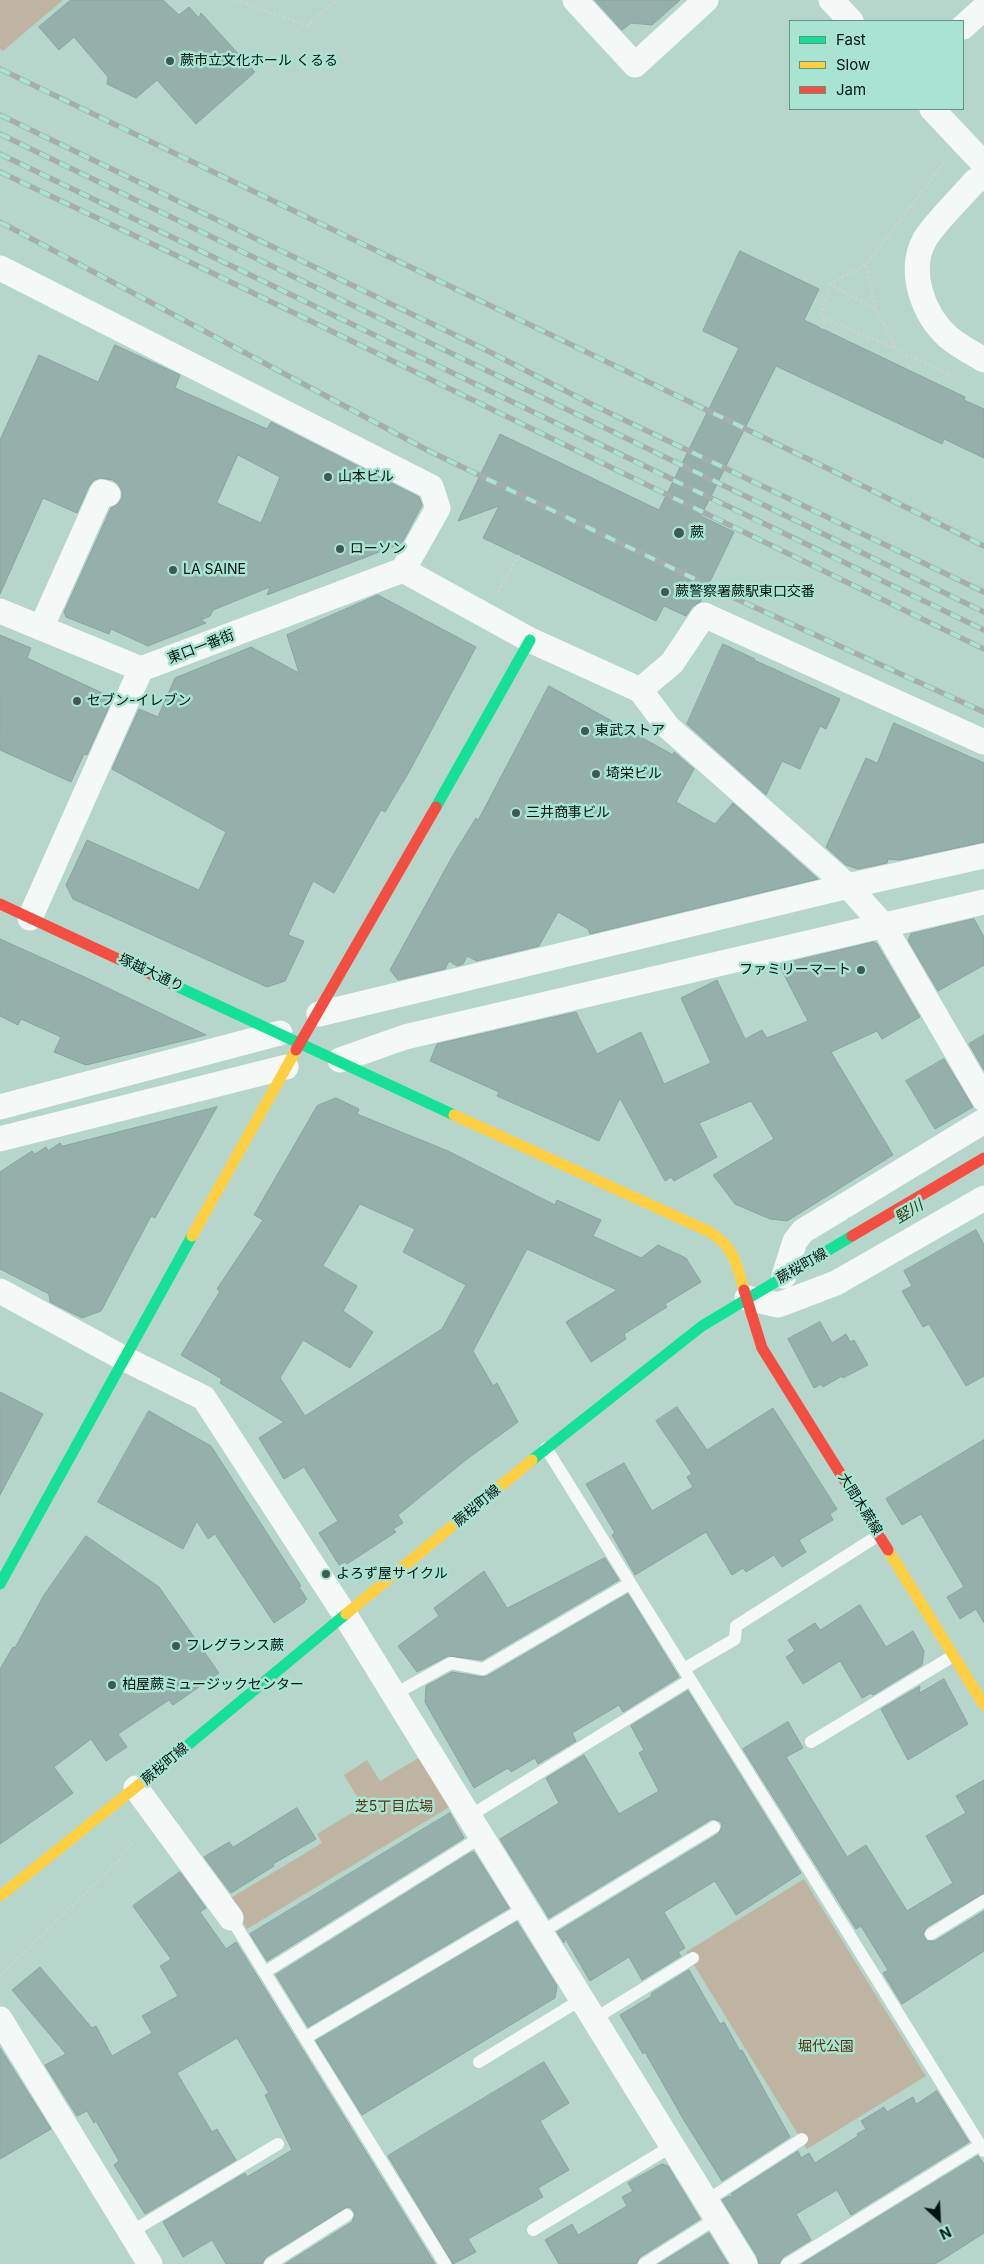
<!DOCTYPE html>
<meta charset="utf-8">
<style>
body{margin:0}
#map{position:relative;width:984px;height:2264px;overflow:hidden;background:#b6d6cc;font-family:Inter,sans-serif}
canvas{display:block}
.legend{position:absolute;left:789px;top:20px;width:175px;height:90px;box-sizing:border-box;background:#a9e3d2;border:1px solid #669184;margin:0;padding:6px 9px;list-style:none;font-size:15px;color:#011510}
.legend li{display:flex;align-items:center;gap:10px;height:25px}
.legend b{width:25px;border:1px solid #669184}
.north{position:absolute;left:914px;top:2194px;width:50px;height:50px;-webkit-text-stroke:4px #a9e3d2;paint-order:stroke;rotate:155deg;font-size:14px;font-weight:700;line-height:20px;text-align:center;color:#011510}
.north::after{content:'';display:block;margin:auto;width:18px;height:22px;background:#011510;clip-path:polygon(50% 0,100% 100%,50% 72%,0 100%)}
</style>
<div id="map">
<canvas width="984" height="2264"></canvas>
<ul class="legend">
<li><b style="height:6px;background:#16e098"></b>Fast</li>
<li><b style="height:6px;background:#ffcf43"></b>Slow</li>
<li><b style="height:6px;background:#f24e42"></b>Jam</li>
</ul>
<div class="north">N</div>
</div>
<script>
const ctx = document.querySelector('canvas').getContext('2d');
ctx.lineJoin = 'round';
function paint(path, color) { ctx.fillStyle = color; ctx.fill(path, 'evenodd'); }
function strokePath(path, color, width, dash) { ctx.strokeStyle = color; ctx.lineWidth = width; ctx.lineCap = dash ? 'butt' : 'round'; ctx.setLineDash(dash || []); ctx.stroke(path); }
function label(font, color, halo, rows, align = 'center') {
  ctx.font = font + ' Inter,"Noto Sans JP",sans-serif'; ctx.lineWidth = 5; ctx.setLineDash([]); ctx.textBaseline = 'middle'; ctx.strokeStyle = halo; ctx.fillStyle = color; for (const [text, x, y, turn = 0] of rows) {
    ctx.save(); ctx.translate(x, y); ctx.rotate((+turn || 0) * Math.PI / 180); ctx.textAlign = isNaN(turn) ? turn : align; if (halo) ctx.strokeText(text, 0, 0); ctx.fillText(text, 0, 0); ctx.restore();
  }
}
paint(new Path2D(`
 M0,0H63L3,51L0,49Z
 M420,1757L451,1806L247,1929L229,1899L322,1843L317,1834L363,1806L344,1775L367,1760L380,1781Z
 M804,1879L926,2076L807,2149L686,1952Z`), '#beb4a1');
const building = new Path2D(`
 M71,0H163L179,15L189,7L199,18L201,13L255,72L196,124L157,80L136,98L107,84L108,77L74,37L59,50L39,27Z
 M595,0H680L652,25L631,23L622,30Z
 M740,251L819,289L804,320L965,397L964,400L984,409V458L944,439L942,444L776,366L701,516L734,532L700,602L692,607L686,616L664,606L656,621L483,538L499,506L458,521L500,434L659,510L739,348L703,331Z
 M115,345L180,375L175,388L267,429L271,422L419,497L422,505L403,541L400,544L267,595L270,587L213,610L210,616L201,620L206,623L148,646L111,629L109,634L66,617L64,612L111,508L118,504L122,498V491L118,484L113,480L100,478L94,480L89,486L77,513L43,498L0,594V440L39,355L98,382ZM238,455L280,477L261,523L217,503Z
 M378,595L476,647L410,770L385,812L381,810L334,893L313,881L288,935L304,941L285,981L267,987L73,899L66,885L87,840L199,890L226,832L112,769L139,709L158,717L175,678L251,647L299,673L287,635Z
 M0,635L31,648L27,658L113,698L87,755L84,754L71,782L0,750Z
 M723,644L755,659L754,660L840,699L826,729L820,726L800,769L782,761L766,795L687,724Z
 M549,686L673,755L674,752L694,769L676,802L715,824L733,803L818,879L590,934L588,929L558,912L539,946L477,961L467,956L463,964L457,966L449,961L445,969L398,980L390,970L452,857L476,818L478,820Z
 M894,723L984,763V842L900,860L888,859L887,863L858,869L846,865L826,847L866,758L877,763Z
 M974,919L984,937V965L938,991L908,940L911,934Z
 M0,939L89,979L206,1035L86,1065L54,1052L61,1037L21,1019L18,1025L0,1016Z
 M874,942L877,944L920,1017L882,1039L877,1031L831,1052L893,1155L787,1221L770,1219L735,1204L713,1175L774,1139L751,1101L699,1123L717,1157L674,1181L671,1177L665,1181L620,1098L599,1141L497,1096L499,1092L430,1061L437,1044L576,1012L597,1054L641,1032L664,1084L711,1063L681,998L717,980L745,1039L762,1030L767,1038L808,1021L779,965Z
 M984,1035V1070L969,1044Z
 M944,1059L973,1107L935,1129L906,1081Z
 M336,1098L359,1109L357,1114L448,1151L555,1205L557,1200L601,1220L593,1236L641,1258L658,1245L686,1258L701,1282L665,1304L667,1307L624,1334L626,1339L591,1362L566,1322L617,1290L527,1249L473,1351L493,1386L497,1383L518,1422L467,1459L398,1515L403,1523L393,1529L396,1532L347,1564L345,1562L339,1565L319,1533L338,1521L304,1467L284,1479L259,1438L284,1422L220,1383L222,1379L181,1355L220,1291L217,1289L263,1220L254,1215L317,1106ZM360,1204L415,1229L403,1252L466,1285L442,1329L305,1416L280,1378L303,1340L350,1368L373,1332L343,1311L357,1286L323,1266Z
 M217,1107L155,1218L151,1216L101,1311L82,1318L50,1302L49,1294L0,1269V1172L32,1151L35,1154L46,1147L48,1151L60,1143L62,1146Z
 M976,1230L984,1245V1376L966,1386L929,1324L923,1327L902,1291L912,1286L904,1271Z
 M820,1322L832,1343L846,1334L850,1342L854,1340L868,1365L843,1378L842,1376L823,1387L821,1384L814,1388L788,1339Z
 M0,1392L43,1414L0,1495Z
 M677,1407L707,1450L773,1408L837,1509L830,1514L833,1520L799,1540L806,1552L782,1567L774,1555L746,1572L743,1568L732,1575L706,1532L635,1575L612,1535L615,1533L586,1484L624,1463L652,1511L693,1487L687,1477L692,1474L656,1421Z
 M149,1411L211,1446L301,1586L299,1587L307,1599L304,1601L305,1602L274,1623L215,1534L208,1539L197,1521L183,1549L98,1502Z
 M984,1440V1623L976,1609L960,1619L947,1597L964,1587L921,1514L902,1525L886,1499Z
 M86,1536L159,1587L219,1673L173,1705L169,1700L118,1734L127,1747L106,1761L91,1739L54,1767L73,1793L0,1844V1669L13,1647L15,1648L44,1595Z
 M605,1558L619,1580L482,1660L448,1656L417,1672L398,1646L439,1616L434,1608L484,1571L507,1608Z
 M628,1594L679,1677L623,1712L619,1705L572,1733L576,1741L538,1764L535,1758L511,1772L508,1768L474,1788L425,1702L426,1686L452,1672L482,1677L487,1676Z
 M860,1605L886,1647L913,1631L924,1651L922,1665L873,1695L871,1693L862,1698L840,1661L803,1684L786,1657L795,1651L788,1640L815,1623L820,1630Z
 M944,1679L968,1724L908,1760L881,1709L920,1686L919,1693Z
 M688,1691L801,1873L736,1915L715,1881L664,1912L685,1948L678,1952L681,1956L642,1980L629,1957L590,1981L565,1938L564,1943L557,1932L718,1834L722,1827L721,1822L714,1819L710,1820L549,1918L500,1839L559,1803L546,1778L584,1755L619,1814L659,1791L639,1753L644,1750L631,1726Z
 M788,1722L803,1748L786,1757L847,1857L866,1845L907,1911L953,1883L926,1836L966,1813L956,1796L984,1780V1893L927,1927L923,1934L927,1941H935L984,1911V1951L902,2004L883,1973L888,1970L861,1926L856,1929L743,1749Z
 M297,1808L316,1839L273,1864L274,1866L231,1893L204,1857L229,1842L233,1847Z
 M450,1813L464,1838L267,1961L250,1934Z
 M472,1852H474L509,1908L308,2027L276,1975Z
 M180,1872L206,1908L200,1912L226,1949L236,1942L435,2264H285L352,2222L355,2214L351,2208L347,2207L266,2257L262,2264H226L212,2240L183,2257L163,2222L245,2173L247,2177L292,2150L265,2095L269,2093L237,2038L177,2073L212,2132L217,2129L236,2160L145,2214L114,2165L119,2161L96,2121L94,2123L87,2111L77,2116L45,2065L66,2054L12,1990L40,1967L92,2028L96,2026L112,2056L152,2033L142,2016L178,1996L160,1966L171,1959L133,1906Z
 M517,1922L557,1986L555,1998L362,2115L316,2041Z
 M689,1970L720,2024L724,2022L740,2051L742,2050L790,2137L722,2181L685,2122L645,2052L643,2054L620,2015L652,1996L651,1994Z
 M0,2048L51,2129L0,2159Z
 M544,2062L569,2103L540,2121L569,2170L538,2188L543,2197L468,2239L476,2252L453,2264L388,2156Z
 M937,2091L969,2142L851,2215L837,2190L796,2214L811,2240L783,2257L779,2264H759L757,2256L722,2200L729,2196L733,2198L731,2194L798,2151L801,2158L809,2153L815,2163L858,2136L857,2134L866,2129L861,2121L884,2107L887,2112L913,2097L916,2104Z
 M978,2156L984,2164V2233L948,2256L935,2264H802Z
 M662,2164L668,2166L700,2219L640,2257L636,2264H559L545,2240L572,2224L578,2235L627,2206L622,2197L633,2191L628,2183Z
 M709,2233L728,2264H659Z`);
paint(building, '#95b0ab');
strokePath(building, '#89a39f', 1);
strokePath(new Path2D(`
 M236,0L307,26L336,0
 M944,162L866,265L876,310L896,349L956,378
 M866,265L830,284L876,310
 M830,284L820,316L896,349
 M821,328L827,318
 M498,592L519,555
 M0,1976L120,1859L132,1843`), '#cad3d0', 3, [2.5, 2.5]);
strokePath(new Path2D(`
 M546,1448L984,2151
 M684,1669L735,1639L736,1626L879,1535
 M393,1695L451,1663L483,1669L629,1584
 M811,1742L953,1656
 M468,1817L690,1680
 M231,1918L445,2264
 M540,1933L714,1827
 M931,1934L984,1901
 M265,1972L481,1837
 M594,2019L693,1958
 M305,2038L525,1908
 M479,2062L582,1999
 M706,2201L802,2139
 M533,2230L672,2146
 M131,2232L278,2144
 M270,2264L347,2215
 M644,2264L717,2218
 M787,2264L980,2145`), '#f4f9f7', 12);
strokePath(new Path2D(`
 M575,0L635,65L706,0
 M831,0L851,21
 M963,27L984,8
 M932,109L984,164
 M984,178L975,181C961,198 936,221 925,239C907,271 923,314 948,337C959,346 972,353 984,360
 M0,268L431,487L438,508L403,570L530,640L640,690L672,663L704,615L984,742
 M0,611L141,669L403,570
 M41,628L102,492L108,494
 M640,690L668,727L848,886L883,925L984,1099
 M30,918L141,669
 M319,1014L848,886L984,856
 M340,1060L405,1037L984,902
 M0,1107L280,1033
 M0,1139L286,1067
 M784,1276L795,1241L803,1231L984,1121
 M0,1291L123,1358L204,1398L345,1615L745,2264
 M747,1298L778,1305L836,1283L984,1198
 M136,1788L231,1918
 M0,2019L150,2264`), '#f4f9f7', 25);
strokePath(new Path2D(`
 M436,807L530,640
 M174,985L454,1115
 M532,1460L702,1326L852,1236
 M0,1584L192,1236
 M171,1759L346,1614`), '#16e098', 11);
strokePath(new Path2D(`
 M454,1115L710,1232C735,1249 736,1262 744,1290
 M192,1236L296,1050
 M888,1550L984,1705
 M346,1614L532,1460
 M0,1896L171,1759`), '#ffcf43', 11);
strokePath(new Path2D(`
 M0,904L174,985
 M296,1050L436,807
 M852,1236L984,1158
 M744,1290L762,1348L888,1550`), '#f24e42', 11);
const rail = new Path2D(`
 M0,69L835,472L984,546
 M0,115L482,348L595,406L984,592
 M0,134L984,612
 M0,154C328,312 655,472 984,630
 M0,172L169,252L984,649
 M0,222L427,450L728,595L984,712`);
strokePath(rail, '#a6aeac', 5.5);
strokePath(rail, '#a9e3d2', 4, [11]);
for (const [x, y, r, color] of [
 [170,61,5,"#405952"],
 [328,477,5,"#405952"],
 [679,533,6,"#405952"],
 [340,549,5,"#405952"],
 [173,570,5,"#405952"],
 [665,592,5,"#405952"],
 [77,701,5,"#405952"],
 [585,731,5,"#405952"],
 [596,774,5,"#405952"],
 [516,813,5,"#405952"],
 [861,970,5,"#405952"],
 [326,1574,5,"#405952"],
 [176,1646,5,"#405952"],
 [112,1685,5,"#405952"]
]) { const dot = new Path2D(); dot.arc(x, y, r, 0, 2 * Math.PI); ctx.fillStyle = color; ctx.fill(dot); strokePath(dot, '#a9e3d2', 2); }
label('14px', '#011510', '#a9e3d2', [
 ["蕨市立文化ホール くるる",180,61],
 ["山本ビル",338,477],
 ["蕨",690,533],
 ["ローソン",350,549],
 ["LA SAINE",183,570],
 ["蕨警察署蕨駅東口交番",675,592],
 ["セブン-イレブン",87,701],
 ["東武ストア",595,731],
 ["埼栄ビル",606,774],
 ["三井商事ビル",526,813],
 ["ファミリーマート",851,970,"right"],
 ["よろず屋サイクル",336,1574],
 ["フレグランス蕨",186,1646],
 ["柏屋蕨ミュージックセンター",122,1685]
], 'left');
label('14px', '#011510', '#a9e3d2', [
 ["東口一番街",201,647,-21],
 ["塚越大通り",151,973,25],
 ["蕨桜町線",802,1266,-30],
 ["大間木蕨線",860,1504,58],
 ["蕨桜町線",477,1506,-40],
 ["蕨桜町線",165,1764,-40]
]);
label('14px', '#5d310e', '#a9e3d2', [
 ["芝5丁目広場",394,1807],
 ["堀代公園",826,2047]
]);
label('italic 15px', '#333615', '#a9e3d2', [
 ["竪川",909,1212,-31]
]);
</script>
